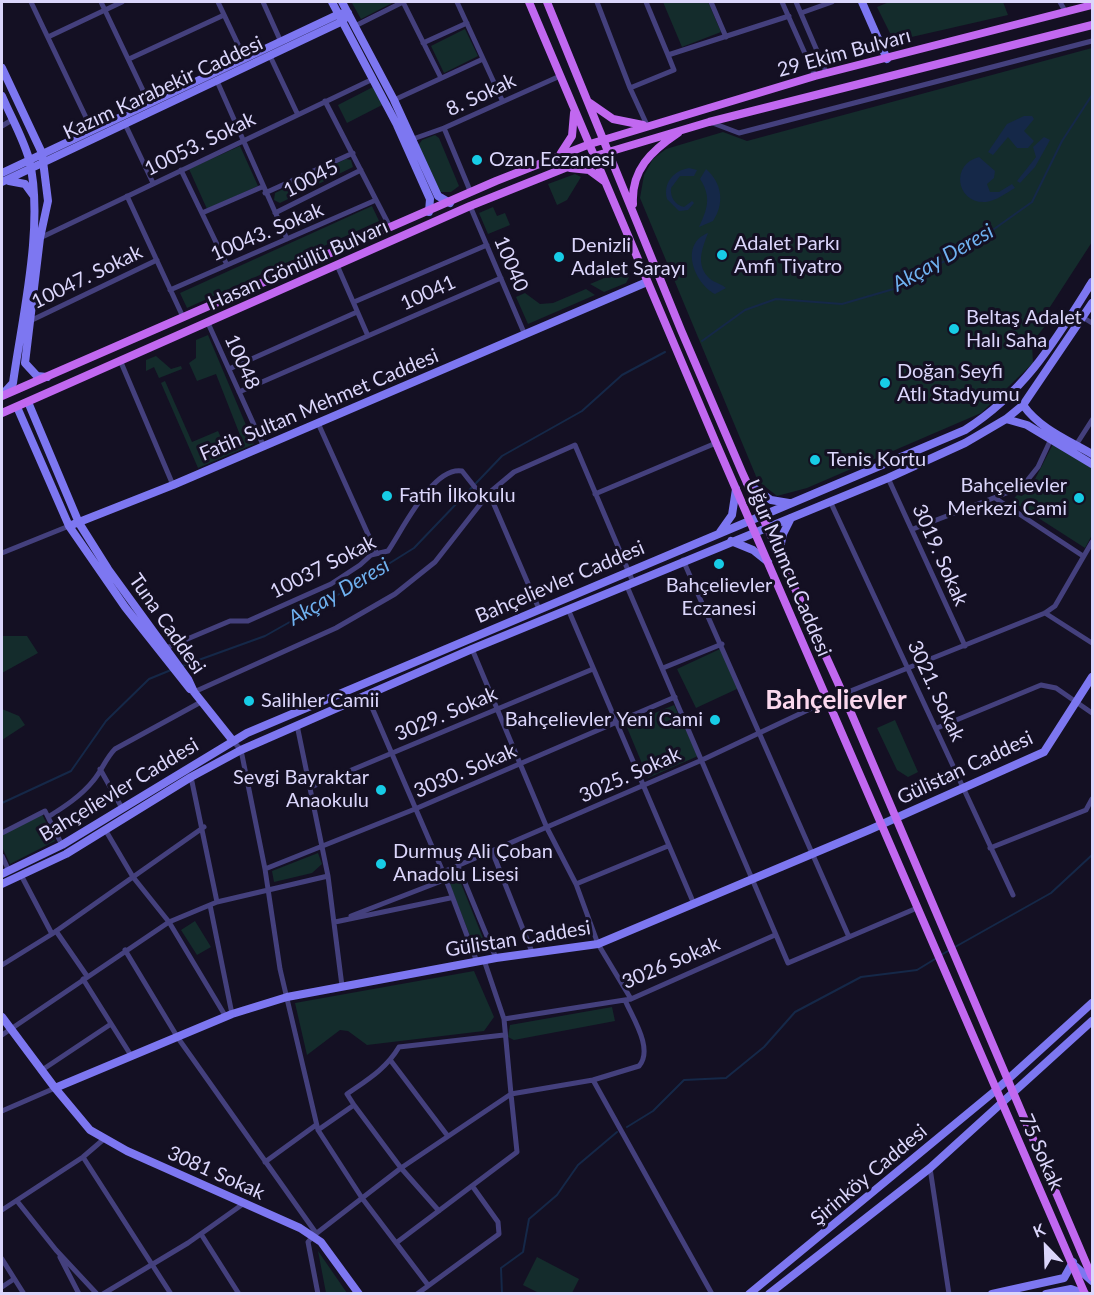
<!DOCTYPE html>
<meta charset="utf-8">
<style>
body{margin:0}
#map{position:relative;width:1094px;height:1295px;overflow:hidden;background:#141023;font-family:Lato,sans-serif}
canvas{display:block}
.frame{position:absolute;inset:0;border:3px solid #dbd6fb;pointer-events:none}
.north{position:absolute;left:1016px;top:1217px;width:60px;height:60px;-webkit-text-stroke:4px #141023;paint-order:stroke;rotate:337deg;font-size:16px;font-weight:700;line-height:24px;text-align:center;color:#dbd6fb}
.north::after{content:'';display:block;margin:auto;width:21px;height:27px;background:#dbd6fb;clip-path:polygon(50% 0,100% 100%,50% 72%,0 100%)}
</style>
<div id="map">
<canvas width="1094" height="1295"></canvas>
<div class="frame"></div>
<div class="north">K</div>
</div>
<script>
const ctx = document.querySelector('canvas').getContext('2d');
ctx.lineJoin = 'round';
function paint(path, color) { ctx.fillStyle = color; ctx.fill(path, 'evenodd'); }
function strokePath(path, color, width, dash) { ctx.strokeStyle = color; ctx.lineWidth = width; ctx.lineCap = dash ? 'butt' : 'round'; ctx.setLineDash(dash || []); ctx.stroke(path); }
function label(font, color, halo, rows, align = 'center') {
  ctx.font = font + ' Lato,sans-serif'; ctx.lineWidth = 6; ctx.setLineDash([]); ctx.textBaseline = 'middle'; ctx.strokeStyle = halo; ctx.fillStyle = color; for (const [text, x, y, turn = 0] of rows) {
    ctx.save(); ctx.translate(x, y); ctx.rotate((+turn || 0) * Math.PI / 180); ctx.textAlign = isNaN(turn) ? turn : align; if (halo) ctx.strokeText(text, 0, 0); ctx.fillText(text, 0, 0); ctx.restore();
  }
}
paint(new Path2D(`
 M356,2H394L361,19L352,3Z
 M663,2H708L721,32L682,47Z
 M889,2H1003L1008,15L894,41L877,7Z
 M465,29L478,56L444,73L431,46Z
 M1092,48V242L1048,310L1051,318L1032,343L1033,363L981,413L807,488L777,496L758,481L640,198L644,175L653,159L666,149L723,132L747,141Z
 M373,87L382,105L347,123L338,105Z
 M435,135L439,138L459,186L451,192H438L418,146L422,140Z
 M240,146L258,186L207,209L189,169Z
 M346,159L351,160L353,167L280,203L274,200L275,193Z
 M575,174L581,177L567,200L557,205L548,184Z
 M372,206L379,221L187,308L180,293Z
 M493,207L497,216L505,213L510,225L488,234L479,213Z
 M621,271L630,275L626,283L604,292L590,284Z
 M586,289L595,295L528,324L516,297L525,293L540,304L553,303Z
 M208,335L254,444L198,468L161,383L165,381L192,442L218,431L223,442L240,435L216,374L197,381L189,363L196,358V340Z
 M156,356L171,369L181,366L182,369L159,378L154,367L146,371V360Z
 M1053,444L1092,468V535L1085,548L1012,501L1017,495L1022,496L1033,483Z
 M2,636H27L38,653L2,673Z
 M720,649L739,688L696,708L677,669Z
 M674,705L698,756L648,778L626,725Z
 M2,709L19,716L25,725L2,740Z
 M895,720L918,772L908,777L897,770L877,728Z
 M42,814L55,841L10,864L2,847V835Z
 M318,853L322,864L312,873L274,882L272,871Z
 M458,876L487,948V951H476L448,880Z
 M195,921L211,947L197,955L181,930Z
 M474,971L494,1017L484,1031L367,1045L348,1031L340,1030L307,1055L295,1003Z
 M612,1007L615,1021L514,1040L508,1037L510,1025Z
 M318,1251L347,1293H326Z
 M537,1257L579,1279L572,1293H539L523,1285Z`), '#142c2c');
paint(new Path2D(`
 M1024,116H1032L1034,119L1024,131L1034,141L1028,148H1017L1008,137L993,155L988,152L1007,124Z
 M1044,137L1050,140L1035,167L1020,183L1017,181L1036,157L1033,147Z
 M979,157L995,171L994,178L987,184L990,192H999L1012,184L1015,188C1006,193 996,201 986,202C956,204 950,164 979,157Z
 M689,168L697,170L694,176H680L671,188C670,197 675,205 684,207L692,201L694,203L688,210L679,211L667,199C663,183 673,171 689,168Z
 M706,169C722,183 725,203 713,221L699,227C707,210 712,197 700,179Z
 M708,233C702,249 695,265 710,279C715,283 722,284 726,288L715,294C694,283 679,244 708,233Z`), '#152848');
strokePath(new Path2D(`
 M702,341L745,310L776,299L842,304L897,288L966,249L1032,202L1062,141L1092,95
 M182,666L265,636L350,588L414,548L502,456L582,411L622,375L665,352
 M2,803L71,771L106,721L149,679L171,670
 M955,947L1051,893L1092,855
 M941,955L948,951
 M627,1127L653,1111L684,1080L726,1078L764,1047L795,1012L861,977L917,970L935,959
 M502,1294L501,1268L523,1252L529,1219L557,1195L578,1165L617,1132`), '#152848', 2);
strokePath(new Path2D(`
 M31,2L92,130
 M101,2L149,103
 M218,2L245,59
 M263,2L281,42
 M457,2L502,100
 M597,2L630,88L674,70L668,55L789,16
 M646,2L668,55
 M711,2L726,37
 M782,2L815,76
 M796,2L827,74
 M1060,2L1065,11
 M801,13L832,2
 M355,26L403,2L441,78
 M48,37L122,2
 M423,43L467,23
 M270,56L297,113
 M129,59L224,15
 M217,81L287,239
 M630,88L647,125
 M394,100L483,59
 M325,101L390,227
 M710,122L739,133L1092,41
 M125,124L153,183
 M2,126L12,120
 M444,128L471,193
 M413,139L444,128L560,76
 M181,170L227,265
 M265,193L353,153
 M127,196L183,317
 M470,206L525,335
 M202,213L262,187
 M275,213L361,170
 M40,238L373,79
 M337,265L368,336
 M170,290L376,200
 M354,302L487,245
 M1084,318L1092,323
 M30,321L157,260
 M208,323L264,447
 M120,360L173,485
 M229,369L357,312
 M239,392L501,278
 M318,423L376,552
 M1076,445L1092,420
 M888,478L965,646
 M489,493L539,609
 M595,494L716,443
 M995,498L1083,556
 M830,501L1013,895
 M913,529L1022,487L1038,467L1051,439
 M2,553L69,526
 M683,560L849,937
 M626,584L788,963L917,908
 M568,609L694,904
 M1045,613L1092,643
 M166,648L230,621H248L331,584L360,565L371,555L388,551C403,529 433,466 462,471L485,500
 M472,649L547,828L576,884L598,944L631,999
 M663,668L722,644
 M194,692L336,628L395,594L435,562L489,493L514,472L575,445L633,582
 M843,694L1045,613L1055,606L1092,542
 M367,696L443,872L477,962
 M297,725L328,876L342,986
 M937,728L1041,685L1056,688L1092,713
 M233,741L241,750L265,869L280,969L318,1130L362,1198L428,1285
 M100,769L122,808
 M191,777L217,902
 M311,787L593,669
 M48,817C64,807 81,796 93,781C102,771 105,759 115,749L201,702
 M106,831L133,877L169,922L226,1017
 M2,833L45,811L62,845
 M990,848L1086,810L1092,799
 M492,851L532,952
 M2,856L9,871
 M458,866L496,958
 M265,869L415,809L675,697
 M443,872L702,760L827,701
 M21,875L52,934
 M576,884L668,846
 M210,905L232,1014
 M351,916L444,880
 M335,922L450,898
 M56,931L87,976
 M125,950L178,1038L316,1233
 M2,965L52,934L204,827
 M83,979L132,1057
 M504,1019L631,999L775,935
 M2,1035L169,922L217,902L328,876
 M391,1061L447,1135
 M42,1070L111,1024
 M593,1080L712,1294
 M354,1105L401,1168L439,1211
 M2,1111L55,1088
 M318,1130L354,1105L347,1094C367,1080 386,1069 399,1047L504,1035
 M83,1157L171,1294
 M265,1162L316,1125
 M930,1168L949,1294
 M17,1201L56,1250L97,1294
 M2,1210L83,1157L104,1139
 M201,1234L239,1294
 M396,1243L517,1152L511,1094L593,1080L639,1066C654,1049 632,1017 625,1000
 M60,1257L79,1294
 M2,1259L24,1294
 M2,1287L14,1279
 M103,1294L188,1243L243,1204
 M318,1294L308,1242L313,1236L401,1168L511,1094L504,1019L484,960
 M417,1294L499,1234L498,1222L473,1187`), '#44407d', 5);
strokePath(new Path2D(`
 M332,2L397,125L430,199L429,212
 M342,2L394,100L438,196L450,203
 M862,2L887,59
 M2,68L42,153L48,201L40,238L25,363L37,376L47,377
 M2,96C11,117 23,138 29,159C45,223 22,318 13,383L2,395
 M2,173L339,14L348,13
 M9,181L25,184L33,195
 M2,182L343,21L348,13
 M28,402L79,523L108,569L188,679L194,692L233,741
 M1023,405C1040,429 1068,440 1092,454
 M17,407L69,526L125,607L190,689
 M1006,419L1027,425L1092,464
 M747,483L771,500L789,503
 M69,526L173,485L647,282
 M720,532L732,515L736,489
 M731,541L753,550L768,562
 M779,553L783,534L791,518
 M2,874L62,845L247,733L965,430C1025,392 1055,341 1092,282
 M2,884L66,854L191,777L241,750L472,649L888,478L965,443L1006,419L1023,405L1092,303
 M2,1017L55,1088L90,1130L127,1151L300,1228L321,1242L359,1294
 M55,1088L232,1014L287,997L496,958L598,944L869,830L1044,752L1092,677
 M1075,1266L1092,1281
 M749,1294L995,1091L1092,1003
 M769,1294L930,1168L1092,1021
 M992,1294L1064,1278L1073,1262
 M1046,1294L1071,1289L1085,1294`), '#7d77f1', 8);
strokePath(new Path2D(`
 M529,2L716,443L1085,1294
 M547,2L681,330L742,472L843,694L1092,1277
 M590,103L613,119L643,125
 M561,153L572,136L574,113
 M570,168L589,170L604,181
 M633,204C631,170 651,151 678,133
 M2,396L496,181L590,144L815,76L1092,5
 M2,413L470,206L595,156L709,122L1092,25`), '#c168f0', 8);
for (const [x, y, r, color] of [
 [477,160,6,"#17cce6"],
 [722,255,6,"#17cce6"],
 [559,257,6,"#17cce6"],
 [954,329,6,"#17cce6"],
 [885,383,6,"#17cce6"],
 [815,460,6,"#17cce6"],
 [387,496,6,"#17cce6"],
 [1079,498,6,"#17cce6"],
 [719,564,6,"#17cce6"],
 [249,701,6,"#17cce6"],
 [715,720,6,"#17cce6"],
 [381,790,6,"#17cce6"],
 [381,864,6,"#17cce6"]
]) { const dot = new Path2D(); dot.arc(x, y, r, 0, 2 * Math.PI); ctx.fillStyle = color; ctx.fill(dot); strokePath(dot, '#141023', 2); }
label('20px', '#dbd6fb', '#141023', [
 ["29 Ekim Bulvarı",844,53,-15],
 ["Kazım Karabekir Caddesi",163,88,-25],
 ["8. Sokak",481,95,-25],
 ["10053. Sokak",200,144,-26],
 ["10045",311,179,-27],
 ["10043. Sokak",267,232,-23],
 ["10040",511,264,67],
 ["Hasan Gönüllü Bulvarı",298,265,-24],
 ["10047. Sokak",87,277,-26],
 ["10041",428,293,-24],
 ["10048",242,362,66],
 ["Fatih Sultan Mehmet Caddesi",319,405,-23],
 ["3019. Sokak",940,555,66],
 ["10037 Sokak",323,567,-27],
 ["Uğur Mumcu Caddesi",788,568,67],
 ["Bahçelievler Caddesi",560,582,-23],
 ["Tuna Caddesi",167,624,55],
 ["3021. Sokak",936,691,65],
 ["3029. Sokak",446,714,-23],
 ["Gülistan Caddesi",965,768,-25],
 ["3030. Sokak",465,771,-23],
 ["3025. Sokak",630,775,-24],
 ["Bahçelievler Caddesi",119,790,-31],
 ["Gülistan Caddesi",518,939,-9],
 ["3026 Sokak",671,963,-23],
 ["75 Sokak",1041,1152,66],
 ["3081 Sokak",216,1173,24],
 ["Şirinköy Caddesi",869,1175,-40]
]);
label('20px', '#dbd6fb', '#141023', [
 ["Ozan Eczanesi",489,160],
 ["Adalet Parkı",734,244],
 ["Amfi Tiyatro",734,267],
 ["Denizli",571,246],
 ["Adalet Sarayı",571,269],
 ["Beltaş Adalet",966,318],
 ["Halı Saha",966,341],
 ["Doğan Seyfi",897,372],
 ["Atlı Stadyumu",897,395],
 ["Tenis Kortu",827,460],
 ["Bahçelievler",1067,486,"right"],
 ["Merkezi Cami",1067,509,"right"],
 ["Fatih İlkokulu",399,496],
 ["Bahçelievler",719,586,"center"],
 ["Eczanesi",719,609,"center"],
 ["Salihler Camii",261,701],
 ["Bahçelievler Yeni Cami",703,720,"right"],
 ["Sevgi Bayraktar",369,778,"right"],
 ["Anaokulu",369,801,"right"],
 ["Durmuş Ali Çoban",393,852],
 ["Anadolu Lisesi",393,875]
], 'left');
label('italic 21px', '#6fb1f0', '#141023', [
 ["Akçay Deresi",943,258,-30],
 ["Akçay Deresi",339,592,-30]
]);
label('bold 26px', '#fbd8ed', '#141023', [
 ["Bahçelievler",836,701]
]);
</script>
